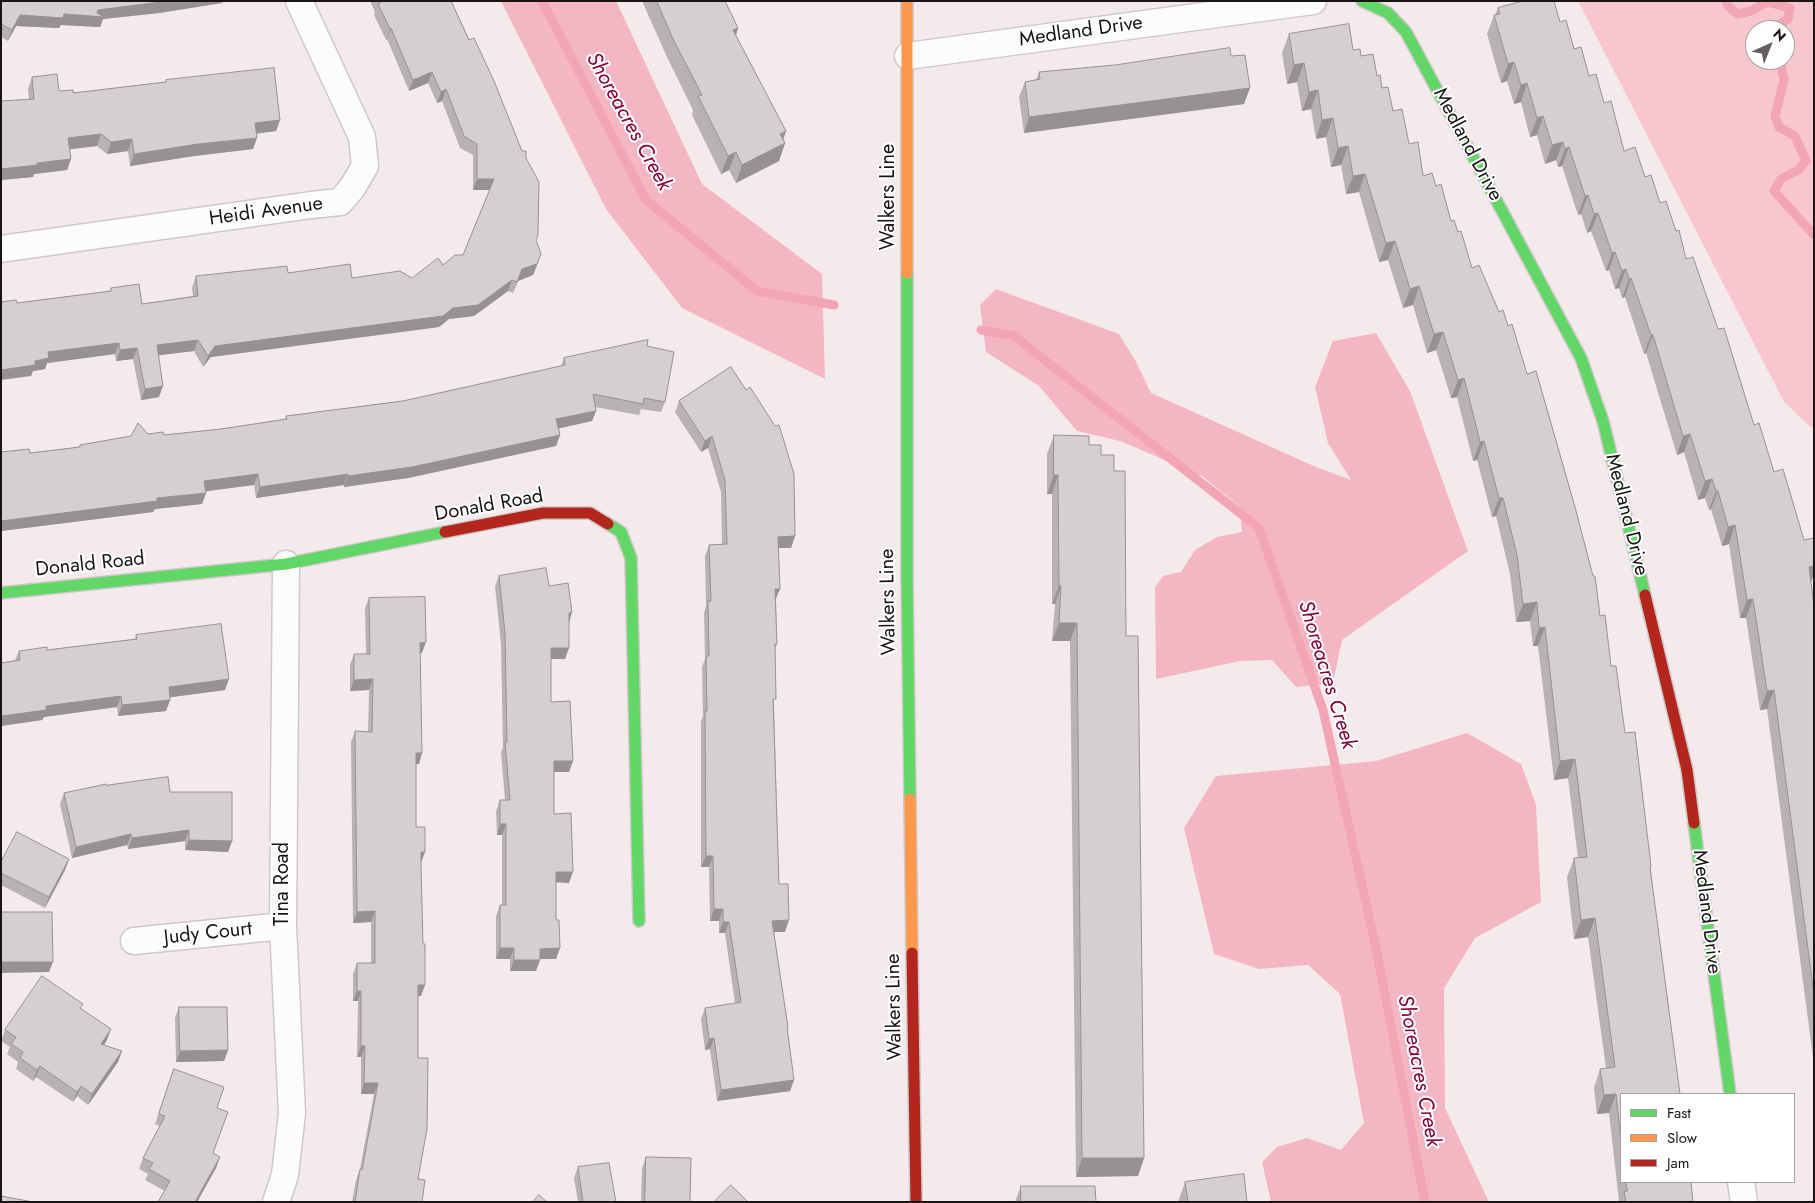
<!DOCTYPE html>
<style>
body{margin:0}
#map{position:relative;width:1815px;height:1203px;overflow:hidden;background:#f4eaec;font-family:Jost,sans-serif}
canvas{display:block}
.frame{position:absolute;inset:0;border:2px solid #1a1415;pointer-events:none}
.legend{position:absolute;left:1620px;top:1093px;width:175px;height:90px;box-sizing:border-box;background:#fff;border:1px solid #a3a1a1;margin:0;padding:6px 9px;list-style:none;font-size:15px;color:#1a1415}
.legend li{display:flex;align-items:center;gap:10px;height:25px}
.legend b{width:25px;border:1px solid #a3a1a1}
.north{position:absolute;left:1745px;top:20px;width:50px;height:50px;box-sizing:border-box;background:#fff;border:1px solid #a3a1a1;border-radius:50%;rotate:44deg;font-size:14px;font-weight:700;line-height:20px;text-align:center;color:#1a1415}
.north::after{content:'';display:block;margin:auto;width:18px;height:22px;background:#665f60;clip-path:polygon(50% 0,100% 100%,50% 72%,0 100%)}
</style>
<div id="map">
<canvas width="1815" height="1203"></canvas>
<div class="frame"></div>
<ul class="legend">
<li><b style="height:6px;background:#63d668"></b>Fast</li>
<li><b style="height:6px;background:#ff974d"></b>Slow</li>
<li><b style="height:6px;background:#b3261e"></b>Jam</li>
</ul>
<div class="north">N</div>
</div>
<script>
const ctx = document.querySelector('canvas').getContext('2d');
ctx.lineJoin = 'round';
function paint(path, color) { ctx.fillStyle = color; ctx.fill(path, 'evenodd'); }
function strokePath(path, color, width, dash) { ctx.strokeStyle = color; ctx.lineWidth = width; ctx.lineCap = dash ? 'butt' : 'round'; ctx.setLineDash(dash || []); ctx.stroke(path); }
function label(font, color, halo, rows, align = 'center') {
  ctx.font = font + ' Jost,sans-serif'; ctx.lineWidth = 4; ctx.setLineDash([]); ctx.textBaseline = 'middle'; ctx.strokeStyle = halo; ctx.fillStyle = color; for (const [text, x, y, turn = 0] of rows) {
    ctx.save(); ctx.translate(x, y); ctx.rotate((+turn || 0) * Math.PI / 180); ctx.textAlign = isNaN(turn) ? turn : align; if (halo) ctx.strokeText(text, 0, 0); ctx.fillText(text, 0, 0); ctx.restore();
  }
}
paint(new Path2D(`
 M1578,1H1814V430L1784,402ZM1755,30H1785V60H1755Z`), '#f8c6cf');
paint(new Path2D(`
 M501,1H616L702,184L822,274L825,379L682,308L606,209Z
 M996,289L1119,334L1135,360L1151,393L1316,467L1351,480L1328,443L1315,387L1333,341L1376,333L1410,391L1468,551L1342,640L1333,683L1296,687L1272,660L1240,661L1156,679L1155,587L1163,576L1181,572L1195,550L1217,537L1242,532L1240,507L1202,476L1120,441L1077,431L1039,386L986,352L980,305Z
 M1467,733L1521,764L1536,805L1541,902L1475,938L1444,988L1445,1108L1489,1202H1271L1262,1162L1277,1147L1307,1138L1341,1150L1364,1123L1340,994L1308,965L1259,969L1214,954L1184,828L1216,776L1376,761Z`), '#f5b6c3');
strokePath(new Path2D(`
 M542,1L646,200L757,291L834,305
 M1726,1L1728,6L1738,14L1751,11L1767,2L1790,8L1788,19L1777,26L1774,30
 M1780,60L1784,80L1775,116L1779,127L1795,136L1806,161L1798,170L1781,179L1774,191L1814,235
 M981,330L1014,336L1259,528L1323,710L1376,948L1425,1202`), '#f2a5b5', 9);
const street = new Path2D(`
 M908,56L1313,1
 M1,249L311,205L340,202L352,188L365,166L362,137L299,1
 M134,941L283,926
 M1741,1182L1744,1202
 M276,1202L285,1175L292,1113L283,926L286,564`);
const fast = new Path2D(`
 M1362,1L1388,13L1406,32L1581,358L1603,421L1645,595
 M907,273V576L910,799
 M608,524L621,532L631,558L639,921
 M1,593L286,564L445,532
 M1694,823L1730,1094`);
const slow = new Path2D(`
 M907,1V273
 M910,799L912,953`);
const jam = new Path2D(`
 M445,532L543,513H590L608,524
 M1645,595L1687,770L1694,823
 M912,953L916,1202`);
strokePath(street, '#cfc8c9', 29);
strokePath(fast, '#cfc8c9', 14);
strokePath(slow, '#cfc8c9', 14);
strokePath(jam, '#cfc8c9', 14);
strokePath(street, '#fdfcfc', 26);
strokePath(fast, '#63d668', 11);
strokePath(slow, '#ff974d', 11);
strokePath(jam, '#b3261e', 11);
paint(new Path2D(`
 M1,1H223L222,3L159,13L103,19L100,27L61,25L59,28L16,26L8,41L1,37Z
 M370,1H451L526,158L536,240L537,266L533,275L518,281L513,293L508,291L474,316L449,319L439,327L211,357L203,367L194,351L158,355L159,397L141,400L133,359L116,361L115,354L47,363L45,369L33,371L31,376L17,303L110,291L111,288L142,304L193,296L192,288L196,276L288,273L352,278H412L463,255L490,190H473V155L460,148L442,101L437,103L428,83L409,91L387,39L386,40L374,15L375,12Z
 M642,1H725L738,28L736,36L785,143L779,161L736,183L729,170L721,174L692,115L693,110L667,57Z
 M1498,8L1560,22L1604,103L1624,151L1645,177L1660,203L1718,329L1754,425L1774,472L1811,583L1814,606V1065L1767,709L1760,710L1746,618H1740L1729,544L1722,546L1711,509L1709,510L1705,498L1698,500L1684,452L1677,455L1646,353L1644,354L1625,297L1622,298L1619,288L1615,289L1609,270L1606,271L1591,231L1587,233L1581,214L1578,215L1562,166L1558,167L1556,160L1545,164L1537,135L1530,137L1521,102L1514,104L1507,81L1501,83L1487,34L1494,15H1495Z
 M1289,34L1353,50L1361,56L1377,76L1393,111L1409,144L1423,176L1436,186L1451,221L1458,232L1600,616L1625,733L1650,870L1621,1094V1182H1691L1693,1202H1619L1609,1113L1597,1114L1594,1088L1600,1069L1606,1068L1588,937L1574,939L1571,913L1567,877L1574,858H1578L1568,778L1554,780L1538,646H1533L1530,621L1516,622L1510,574L1496,516L1492,517L1477,460L1473,461L1457,397L1451,398L1436,350L1427,353L1413,305L1403,308L1388,260L1379,262L1359,192L1346,194L1341,165L1331,167L1326,137L1316,139L1311,109L1302,111L1297,82L1287,84L1282,53Z
 M1231,56L1244,104L1024,133L1019,97L1025,82L1036,80L1039,72Z
 M32,77L59,91L73,93L165,82L166,80L280,120L276,131L256,134L253,149L194,156L130,166L128,151L107,154L97,146L70,149L71,159L67,170L34,174L33,177L1,180V101L29,99L28,89Z
 M647,346L665,402L661,412L641,409L639,415L595,407L596,411L592,421L559,428L560,435L556,446L408,478L344,487V485L256,498L254,485L206,491V493L202,504L155,509L153,512L1,531V452L30,453L79,447L80,445L148,434L164,435L221,429L285,419L286,416L403,401L561,366L564,358Z
 M731,367L795,536L791,548H778L776,600L777,644L775,649L774,705L779,884L785,932H774L794,1080L790,1091L717,1101L710,1049L705,1050L701,1019L705,1008L735,1003L725,933H719V921H710L709,867H701V722L703,716L702,667L705,659L704,613L706,606L705,556L709,545L722,544L721,492L708,448L701,452L675,412L679,401Z
 M1054,435L1089,445L1101,455L1114,471L1126,636L1144,1158L1138,1176L1076,1177L1070,641H1052L1055,604H1052V494H1047V454Z
 M499,576L549,586L569,622L565,659H551V702L573,761L569,772H554V814L569,883L556,882V920L560,948L556,959H540L536,971H510V959H496V916L500,905H502V835H497L496,811L500,800H505L501,753L503,747L501,644L495,586Z
 M369,598L422,653H420L419,764H416V827L425,852L421,862V996H418V1179L422,1202H352L356,1180L360,1169L374,1094H361V1057H357L358,1001H353V974L357,963H371V922L353,923L351,742L355,731L368,732L369,690L350,691V665L354,654H366L365,608Z
 M136,635L225,690L170,697V700L166,711L118,716L117,707L44,717L42,720L1,726V663L15,660L19,651L47,650L135,639Z
 M106,785L170,792L232,841L228,852L185,850V841L128,849L127,845L72,858L60,804L64,793Z
 M69,859L65,870L45,908L1,885V862Z
 M179,1007L228,1050L224,1061L176,1062L175,1018Z
 M81,1009L107,1040L104,1045L122,1051L118,1062L88,1105L77,1096L73,1102L36,1077L33,1081L16,1069L18,1062L7,1054L10,1047L1,1041L5,1030Z
 M174,1069L217,1108L213,1153L220,1157L216,1168L197,1202H158L165,1191L145,1180L148,1174L139,1169L143,1158L160,1126L155,1124Z
 M646,1157L690,1202H641L642,1168Z
 M578,1167L616,1202H578L574,1178Z
 M1185,1182L1247,1202H1178Z
 M1021,1186L1096,1202H1015Z`), '#b8b2b3');
paint(new Path2D(`
 M168,1H223L222,3L159,13L103,19L100,27L61,25L59,28L16,26L8,41L12,30L20,15L64,14Z
 M391,28L387,39L386,40L390,29Z
 M738,28L732,46L733,30Z
 M1514,62L1507,81L1501,83L1508,64Z
 M1304,63L1297,82L1287,84L1294,65Z
 M432,72L428,83L409,91L413,80Z
 M1527,83L1521,102L1514,104L1521,85Z
 M1250,88L1244,104L1024,133L1029,117Z
 M446,89L442,101L437,103L441,92Z
 M1318,90L1311,109L1302,111L1309,92Z
 M1543,116L1537,135L1530,137L1537,118Z
 M1333,118L1326,137L1316,139L1322,120Z
 M280,120L276,131L251,134L255,123Z
 M786,131L781,146L785,143L779,161L736,183L742,165L780,134Z
 M101,134L97,146L64,150L68,138Z
 M257,138L253,149L194,156L130,166L134,154L198,144Z
 M132,139L128,151L107,154L111,142Z
 M1563,142L1556,160L1545,164L1552,145Z
 M1348,146L1341,165L1331,167L1338,148Z
 M1569,147L1562,166L1558,167L1565,149Z
 M736,152L729,170L721,174L728,156Z
 M71,159L67,170L34,174L33,177L1,180V169L37,163Z
 M1365,174L1359,192L1346,194L1353,176Z
 M477,179H494L490,190H473Z
 M1588,195L1581,214L1578,215L1585,196Z
 M1598,213L1591,231L1587,233L1594,214Z
 M1395,241L1388,260L1379,262L1386,243Z
 M1615,252L1609,270L1606,271L1612,253Z
 M541,254L533,275L518,281L513,293L522,269Z
 M1626,269L1619,288L1615,289L1622,271Z
 M1631,278L1625,297L1622,298L1629,279Z
 M512,280L508,291L474,316L449,319L439,327L211,357L203,367L208,356L215,346L453,308Z
 M1419,286L1413,305L1403,308L1410,289Z
 M1443,332L1436,350L1427,353L1434,334Z
 M1651,335H1653L1646,353L1644,354Z
 M198,340L194,351L153,356L157,345Z
 M119,343L115,354L47,363L45,369L33,371L31,376L1,380V370L35,361L48,352Z
 M137,348L133,359L116,361L120,350Z
 M1464,378L1457,397L1451,398L1458,380Z
 M163,386L159,397L141,400L145,389Z
 M596,411L592,421L552,430L556,419Z
 M1690,434L1684,452L1677,455L1683,436Z
 M560,435L556,446L408,478L344,487L348,476Z
 M712,436L708,448L701,452L705,441Z
 M1484,441L1477,460L1473,461L1480,442Z
 M258,474L254,485L200,492L204,481Z
 M348,474L344,485L256,498L260,487Z
 M1054,475H1058L1052,494H1047Z
 M1712,479L1705,498L1698,500L1705,481Z
 M1716,491H1718L1711,509L1709,510Z
 M206,493L202,504L155,509L153,512L1,531V521L157,498Z
 M1499,498H1503L1496,516L1492,517Z
 M1735,525L1729,544L1722,546L1728,527Z
 M795,536L791,548H774L778,537Z
 M1814,566V575L1810,584L1809,567Z
 M1059,586H1061L1055,604H1052Z
 M775,589H780L775,601Z
 M1753,599L1746,618H1740L1747,600Z
 M1537,602L1530,621L1516,622L1523,604Z
 M572,612L569,623V613Z
 M1059,623H1077L1070,641H1052Z
 M1545,627L1538,646H1533L1539,628Z
 M426,642L422,653H416L420,643Z
 M551,648H569L565,659H548Z
 M229,679L225,690L165,698L169,687Z
 M373,679L369,690L350,691L354,680Z
 M1774,690L1767,709L1760,710L1767,691Z
 M121,696L117,707L44,717L42,720L1,726V719L2,716L46,706Z
 M170,700L166,711L118,716L122,705Z
 M416,753H422L419,764H412Z
 M1575,759L1568,778L1554,780L1560,761Z
 M554,761H573L569,772H550Z
 M500,824H506L502,835H497Z
 M189,830L185,841L128,849L132,838Z
 M131,834L127,845L72,858L76,847Z
 M189,840L232,841L228,852L185,850Z
 M421,852H425L421,863Z
 M706,856H713L709,867H701Z
 M69,859L65,870L45,908L49,897Z
 M556,872H573L569,883L552,882Z
 M714,909H723L719,921H710Z
 M375,911L371,922L353,923L357,912Z
 M1595,918L1588,937L1574,939L1581,920Z
 M789,920L785,932H768L772,921Z
 M723,922H729L725,933H719Z
 M500,948H514L510,959H496Z
 M560,948L556,959H536L540,949Z
 M514,960H540L536,971H510Z
 M1,962H53L49,972L1,973Z
 M418,985H425L421,996H414Z
 M357,991H361L358,1001H353Z
 M111,1029L107,1040L97,1055L101,1044Z
 M714,1038L710,1049L705,1050L709,1039Z
 M361,1046H365L361,1057H357Z
 M228,1050L224,1061L176,1062L180,1051Z
 M122,1051L118,1062L88,1105L92,1094Z
 M40,1066L36,1077L33,1081L37,1070Z
 M794,1080L790,1091L717,1101L721,1090Z
 M364,1083H378L374,1094H361Z
 M81,1086L77,1096L73,1102L77,1092Z
 M1616,1094L1609,1113L1597,1114L1604,1095Z
 M220,1157L216,1168L197,1202H195Z
 M1082,1158H1144L1138,1176L1076,1177Z`), '#969192');
const building = new Path2D(`
 M1,1H168L98,10L97,13L104,17L64,14L63,18L20,15L12,30L1,24Z
 M379,1H451L469,40L474,38L494,81L522,151H526V158L539,182L538,235L536,240L541,254L537,264L522,269L517,282L512,280L478,305L453,308L443,316L215,346L208,356L198,340L157,345L163,386L145,389L137,348L120,350L119,343L48,352L49,358L35,361V365L1,370V302L16,300L17,303L111,291V288L139,284L142,304L198,296L196,276L287,266L288,273L350,264L352,278L400,271L412,278L438,258L443,265L455,255H463L494,179H477V144L464,136L446,89L441,92L432,72L413,80L391,28L390,29L378,4L380,3Z
 M657,1H725L738,28L733,30L786,131L780,134L785,143L742,165L736,152L728,156L698,96L702,95L673,39Z
 M1523,1H1554L1560,22L1566,20L1574,49L1581,47L1589,76L1596,74L1604,103L1611,101L1624,151L1635,147L1645,177L1651,175L1660,203L1666,201L1676,231L1679,230L1686,259L1693,257L1718,329L1724,328L1754,425L1759,423L1774,472L1783,469L1804,540L1814,538V566L1809,567L1814,606V995L1774,690L1767,691L1753,599L1747,600L1735,525L1728,527L1718,491H1716L1712,479L1705,481L1690,434L1683,436L1653,335H1651L1631,278L1629,279L1626,269L1622,271L1615,252L1612,253L1598,213L1594,214L1588,195L1585,196L1569,147L1565,149L1563,142L1552,145L1543,116L1537,118L1527,83L1521,85L1514,62L1508,64L1494,15L1500,14L1498,8Z
 M1349,24L1353,50L1360,49L1361,56L1373,54L1377,76L1380,75L1382,88L1388,87L1393,111L1402,109L1409,144L1418,142L1423,176L1432,173L1436,186L1441,184L1451,221L1454,220L1458,232L1461,231L1472,268L1479,265L1499,312L1503,310L1508,326L1512,324L1527,374L1536,371L1575,507L1593,576H1595L1600,616L1605,615L1611,666H1616L1625,733L1635,732L1651,866L1650,867L1680,1094H1621V1141L1616,1094L1604,1095L1600,1069L1615,1067L1595,918L1581,920L1574,858L1587,857L1575,759L1560,761L1545,627L1539,628L1537,602L1523,604L1517,555L1503,498H1499L1484,441L1480,442L1464,378L1458,380L1443,332L1434,334L1419,286L1410,289L1395,241L1386,243L1365,174L1353,176L1348,146L1338,148L1333,118L1322,120L1318,90L1309,92L1304,63L1294,65L1289,34Z
 M1230,48L1231,56L1245,55L1250,88L1029,117L1025,82L1040,79L1039,72L1115,65Z
 M274,68L280,120L255,123L257,138L198,144L134,154L132,139L111,142L101,134L68,138L71,159L37,163V165L1,169V101L34,99L32,77L57,74L59,91L73,90V93L166,82V80Z
 M648,340L647,346L674,352L665,402L644,398L643,404L593,394L596,411L556,419L560,435L412,467L348,476V474L260,487L258,474L204,481L206,493L157,498V501L1,521V452L29,449L30,453L80,447V445L131,436L138,423L148,434L163,432L164,435L221,429L287,419L286,416L403,401L565,365L564,358Z
 M731,367L746,390L750,387L775,426L779,425L794,474L795,536L778,537L780,589H775L777,644H775L776,699H773L779,884H788L789,920L772,921L788,1027H787L794,1080L721,1090L714,1038L709,1039L705,1008L741,1002L729,922H723V909H714L713,856H706L705,711H707L706,656H709L708,601H711L709,545L727,544L725,480L712,436L705,441L679,401Z
 M1054,435L1089,436V445H1101V455H1114V471H1125L1126,636H1138L1144,1158H1082L1077,623H1059L1061,586H1059L1058,475H1054Z
 M546,568L549,586L568,583L572,612L569,613V648H551V702L570,701L573,761H554V814L571,813L573,872H556V920H559L560,948L540,949V960H514V948H500V905H506V824H500V800H510L505,742H507L505,633L499,576Z
 M425,597L426,642L420,643L422,753H416V827H425V852H421V867L423,944H425V985H418V1058H428L427,1129L418,1179L425,1180L422,1202H355L360,1169L362,1170L378,1083H364L365,1046H361V991H357V963H375V911L357,912L355,731L372,732L373,679L354,680V654H370L369,598Z
 M221,624L229,679L169,687L170,700L122,705L121,696L46,706V710L2,716L1,709V663L20,660L19,651L47,647V650L137,639L136,635Z
 M168,777L170,792H232V841L189,840V830L132,838L131,834L76,847L64,793L106,784V785Z
 M17,832L69,859L49,897L1,873V862Z
 M1,912H52L53,962H1Z
 M42,976L83,1004L80,1008L111,1029L101,1044L122,1051L92,1094L81,1086L77,1092L40,1066L37,1070L20,1058L23,1052L11,1044L16,1037L5,1030Z
 M179,1007H227L228,1050L180,1051Z
 M174,1069L224,1087L217,1108L228,1112L213,1153L220,1157L195,1202H158L170,1181L149,1169L153,1163L143,1158L165,1116L159,1114Z
 M646,1157L691,1158L690,1202H645Z
 M609,1163L616,1202H583L578,1167Z
 M1244,1174L1247,1202H1188L1185,1182Z
 M1626,1182H1691L1693,1202H1626L1624,1192L1627,1191Z
 M731,1185L748,1202H714Z
 M1021,1186H1095L1096,1202H1021Z
 M539,1195L547,1202H533Z
 M1,1196L33,1202H1Z`);
paint(building, '#d6cfd0');
strokePath(building, '#969192', 1);
label('20px', '#1a1415', '#fff', [
 ["Medland Drive",1081,32,-8],
 ["Medland Drive",1467,145,62],
 ["Walkers Line",889,197,-90],
 ["Heidi Avenue",266,212,-8],
 ["Donald Road",489,506,-10],
 ["Medland Drive",1626,515,76],
 ["Donald Road",90,565,-6],
 ["Walkers Line",889,602,-91],
 ["Tina Road",283,884,-90],
 ["Medland Drive",1706,912,83],
 ["Judy Court",208,934,-6],
 ["Walkers Line",895,1007,-91]
]);
label('italic 21px', '#870136', '#fff', [
 ["Shoreacres Creek",628,122,61],
 ["Shoreacres Creek",1326,675,73],
 ["Shoreacres Creek",1418,1071,79]
]);
</script>
